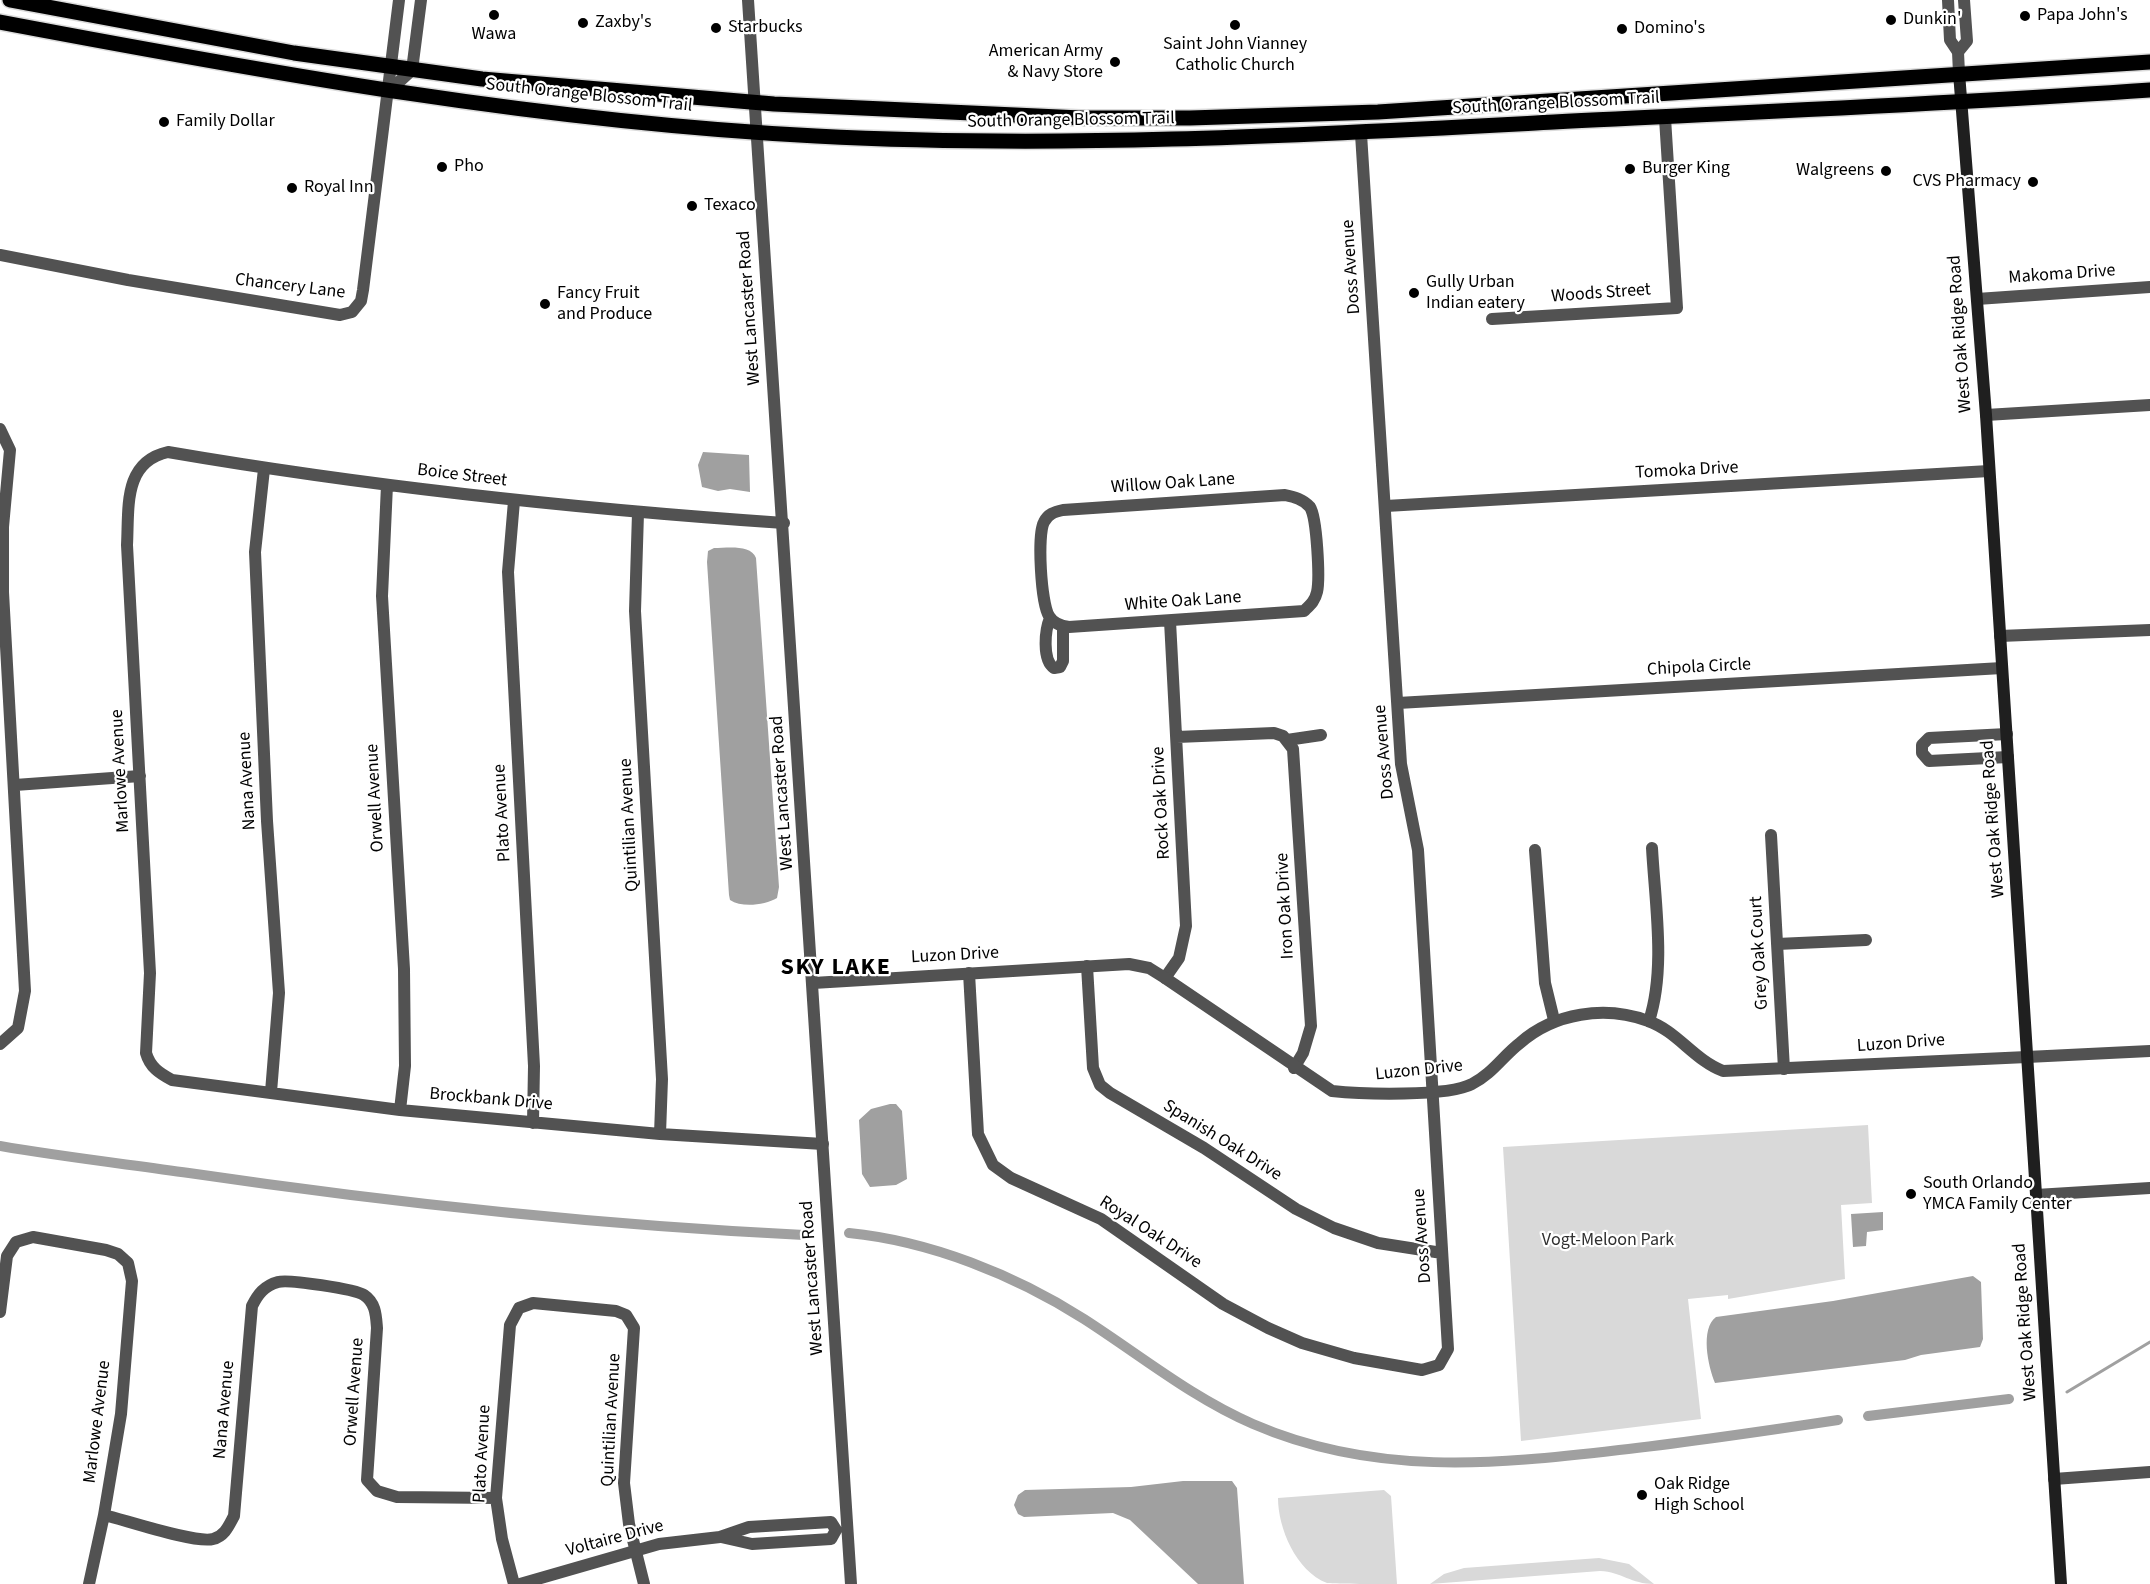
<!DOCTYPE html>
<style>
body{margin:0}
canvas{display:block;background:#fff}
</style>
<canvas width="2150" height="1584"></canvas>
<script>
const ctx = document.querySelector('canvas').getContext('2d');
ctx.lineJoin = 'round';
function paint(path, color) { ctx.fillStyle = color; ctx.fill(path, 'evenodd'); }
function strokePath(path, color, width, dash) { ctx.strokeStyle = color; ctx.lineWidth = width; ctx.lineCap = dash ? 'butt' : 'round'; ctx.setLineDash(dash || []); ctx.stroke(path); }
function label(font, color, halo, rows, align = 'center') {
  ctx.font = font + ' "Source Sans 3",sans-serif'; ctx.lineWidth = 4.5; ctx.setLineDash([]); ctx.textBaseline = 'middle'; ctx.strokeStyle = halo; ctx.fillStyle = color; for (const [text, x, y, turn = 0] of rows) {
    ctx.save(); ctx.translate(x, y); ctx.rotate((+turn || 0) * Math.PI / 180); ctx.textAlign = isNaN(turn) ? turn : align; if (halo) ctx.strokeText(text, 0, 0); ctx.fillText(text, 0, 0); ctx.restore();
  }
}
paint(new Path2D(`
 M1868,1125L1872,1203L1841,1205L1845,1279L1728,1299V1295L1688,1299L1701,1419L1521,1441L1503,1147Z
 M1384,1490L1391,1496L1397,1584C1382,1584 1337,1584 1327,1583C1296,1571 1278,1528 1278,1498Z
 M1599,1558L1629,1564L1654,1584C1631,1584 1622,1572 1600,1571L1430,1584L1444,1574L1464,1568Z`), '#d9d9d9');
paint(new Path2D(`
 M703,452L749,455L750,492L730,489L718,491L702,487L698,465Z
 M714,548C727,548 751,544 756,558L779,887L777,898C765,905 742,908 730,900L729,895L707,562L708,551Z
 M890,1104H896L902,1111L907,1179L896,1185L870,1187L862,1174L859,1120L871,1109Z
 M1883,1212V1230L1867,1232L1866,1246L1853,1247L1851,1214Z
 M1973,1276L1981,1282L1983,1339L1980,1347L1921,1355L1905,1360L1715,1383C1708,1366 1700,1329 1716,1317L1833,1301Z
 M1183,1481H1232L1237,1488L1244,1584H1198L1130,1520L1113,1513L1024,1517L1018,1514L1014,1505L1018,1495L1025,1490L1131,1487Z`), '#a0a0a0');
strokePath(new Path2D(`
 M2067,1392L2150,1342`), '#a0a0a0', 3);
strokePath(new Path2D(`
 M0,1146C63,1157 126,1164 189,1173C393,1203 598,1225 804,1235
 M849,1233C930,1241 1015,1275 1084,1319C1140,1355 1191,1397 1253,1424C1373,1476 1493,1465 1619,1450C1692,1442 1765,1431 1838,1420
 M1868,1416L2009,1399`), '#a0a0a0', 10);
const primary = new Path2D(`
 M10,0L294,53L482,79L774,104L1081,118H1190L1378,112L2150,62
 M0,22C270,73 541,122 816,136C1062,149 1308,135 1554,122C1753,112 1951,104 2150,90`);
strokePath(primary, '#dbdbdb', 18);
strokePath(new Path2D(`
 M1977,299L2150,287
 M1492,319L1677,308L1665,118
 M1986,415L2150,405
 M0,429L10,450L3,527V592L25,991L18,1028L0,1044
 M264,469L255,552L267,821L279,993L271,1092
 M387,485L382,596L404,969L405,1066L400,1110
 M1285,495C1294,497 1303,499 1310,507C1317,518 1320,579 1317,592C1315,601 1310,605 1304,611L1069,627C1061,626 1053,623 1049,616C1041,603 1037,535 1044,522C1048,514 1054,512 1063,510Z
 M514,501L508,572L534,1066L533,1123
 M1386,506L1989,471
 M638,513L635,611L662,1079L660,1134
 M784,523C578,509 372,487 168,452C123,462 129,507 127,545L150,973L146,1053C150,1067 159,1073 172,1080L400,1110L660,1134L823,1144
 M1050,618C1045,630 1042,660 1054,668L1060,667L1063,661V626
 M2000,636L2150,630
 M1398,703L2002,668
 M2007,734L1929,738L1922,745V753L1929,761L2008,757
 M1177,737L1274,733L1283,736L1293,749L1311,1026L1303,1053L1294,1068
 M1287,740L1321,735
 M15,785L140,776
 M1771,835L1784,1069
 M1535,850L1545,983L1554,1020
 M1777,944L1866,940
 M1087,966L1093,1068L1100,1085L1110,1093L1204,1148L1296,1209L1334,1228L1378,1243L1442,1253
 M969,973L978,1134L993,1165L1011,1178L1101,1219L1223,1304L1268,1328L1302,1343L1354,1358L1422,1370L1439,1365L1448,1349L1418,850L1401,764L1361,134
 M1165,978L1179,958L1186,926L1170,621
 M1649,1021C1666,969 1655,903 1652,848
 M2027,1057L2150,1051
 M2036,1195L2150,1188
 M0,1312L7,1256L16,1242L33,1237L106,1250L118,1254L128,1263L132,1281L121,1414L104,1515L89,1584
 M2054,1479L2150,1472
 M104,1515C125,1520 196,1544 213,1539C225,1536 229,1525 234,1516L252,1306C258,1294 264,1286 278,1282C288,1279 355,1289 364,1295C376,1303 376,1316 377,1328L367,1480L377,1491L397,1497L496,1498
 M514,1584L502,1539L496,1498L510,1325L519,1308L533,1303L616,1311L626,1315L634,1328L624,1483L629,1524L644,1584`), '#525252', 12);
strokePath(new Path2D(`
 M748,0L851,1584
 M1948,0L1950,40L1958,52L1959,73
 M1958,52L1967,41L1964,0
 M389,91L412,70L421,0
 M0,255L128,280L340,315L352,312L361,301L363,290L399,0
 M813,983L1129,964L1149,968L1165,978L1332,1091C1361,1094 1448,1097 1472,1084C1492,1074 1503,1056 1520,1043C1554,1013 1605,1005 1648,1021C1677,1031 1694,1060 1723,1071L2027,1057
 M721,1537L752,1544L831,1539L836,1530
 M520,1584L659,1544L720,1537L749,1527L831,1522L836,1530`), '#525252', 12);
strokePath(new Path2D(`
 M1959,73L1986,415L2061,1584`), '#1f1f1f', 12);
strokePath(primary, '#000', 15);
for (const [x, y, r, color] of [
 [494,15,6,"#000"],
 [2025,16,6,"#000"],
 [1891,20,6,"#000"],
 [583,23,6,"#000"],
 [1235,25,6,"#000"],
 [716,28,6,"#000"],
 [1622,29,6,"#000"],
 [1115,62,6,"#000"],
 [164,122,6,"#000"],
 [442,167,6,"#000"],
 [1630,169,6,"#000"],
 [1886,171,6,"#000"],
 [2033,182,6,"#000"],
 [292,188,6,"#000"],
 [692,206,6,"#000"],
 [1414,293,6,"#000"],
 [545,304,6,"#000"],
 [1911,1194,6,"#000"],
 [1642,1495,6,"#000"]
]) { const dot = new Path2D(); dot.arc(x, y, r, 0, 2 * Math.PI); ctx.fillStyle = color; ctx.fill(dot); strokePath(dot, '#fff', 2); }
label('18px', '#000', '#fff', [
 ["Papa John's",2037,16],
 ["Dunkin'",1903,20],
 ["Zaxby's",595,23],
 ["Starbucks",728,28],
 ["Domino's",1634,29],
 ["Wawa",494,35,"center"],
 ["Saint John Vianney",1235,45,"center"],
 ["Catholic Church",1235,66,"center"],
 ["American Army",1103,52,"right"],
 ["& Navy Store",1103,73,"right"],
 ["Family Dollar",176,122],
 ["Pho",454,167],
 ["Burger King",1642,169],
 ["Walgreens",1874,171,"right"],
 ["CVS Pharmacy",2021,182,"right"],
 ["Royal Inn",304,188],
 ["Texaco",704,206],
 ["Gully Urban",1426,283],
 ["Indian eatery",1426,304],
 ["Fancy Fruit",557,294],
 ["and Produce",557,315],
 ["South Orlando",1923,1184],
 ["YMCA Family Center",1923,1205],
 ["Oak Ridge",1654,1485],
 ["High School",1654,1506]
], 'left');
label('18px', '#000', '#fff', [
 ["South Orange Blossom Trail",589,96,6],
 ["South Orange Blossom Trail",1556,104,-3],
 ["South Orange Blossom Trail",1071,121,-1],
 ["Doss Avenue",1352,267,-94],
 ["Makoma Drive",2062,275,-4],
 ["Chancery Lane",290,287,7],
 ["Woods Street",1601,294,-4],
 ["West Lancaster Road",750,308,-94],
 ["West Oak Ridge Road",1961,334,-94],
 ["Tomoka Drive",1687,471,-3],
 ["Boice Street",462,476,7],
 ["Willow Oak Lane",1173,484,-4],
 ["White Oak Lane",1183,602,-4],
 ["Chipola Circle",1699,668,-3],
 ["Doss Avenue",1385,752,-95],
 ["Marlowe Avenue",121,771,-93],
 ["Nana Avenue",248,781,-93],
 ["West Lancaster Road",783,793,-94],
 ["Orwell Avenue",376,798,-93],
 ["Rock Oak Drive",1162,803,-93],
 ["Plato Avenue",503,813,-93],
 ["West Oak Ridge Road",1994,819,-94],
 ["Quintilian Avenue",630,825,-93],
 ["Iron Oak Drive",1286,906,-93],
 ["Grey Oak Court",1760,953,-93],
 ["Luzon Drive",955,956,-3],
 ["Luzon Drive",1901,1044,-4],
 ["Luzon Drive",1419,1071,-6],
 ["Brockbank Drive",491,1100,5],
 ["Spanish Oak Drive",1222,1141,32],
 ["Royal Oak Drive",1150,1233,33],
 ["Doss Avenue",1423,1236,-94],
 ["West Lancaster Road",813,1278,-94],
 ["West Oak Ridge Road",2026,1322,-94],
 ["Orwell Avenue",355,1392,-86],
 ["Nana Avenue",225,1410,-85],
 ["Quintilian Avenue",612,1420,-87],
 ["Marlowe Avenue",98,1422,-83],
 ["Plato Avenue",483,1454,-87],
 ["Voltaire Drive",615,1539,-15]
]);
label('18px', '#303030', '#fff', [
 ["Vogt-Meloon Park",1608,1241]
]);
ctx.letterSpacing = '1.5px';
label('bold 24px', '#000', '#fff', [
 ["SKY LAKE",836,969]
]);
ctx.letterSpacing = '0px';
</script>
